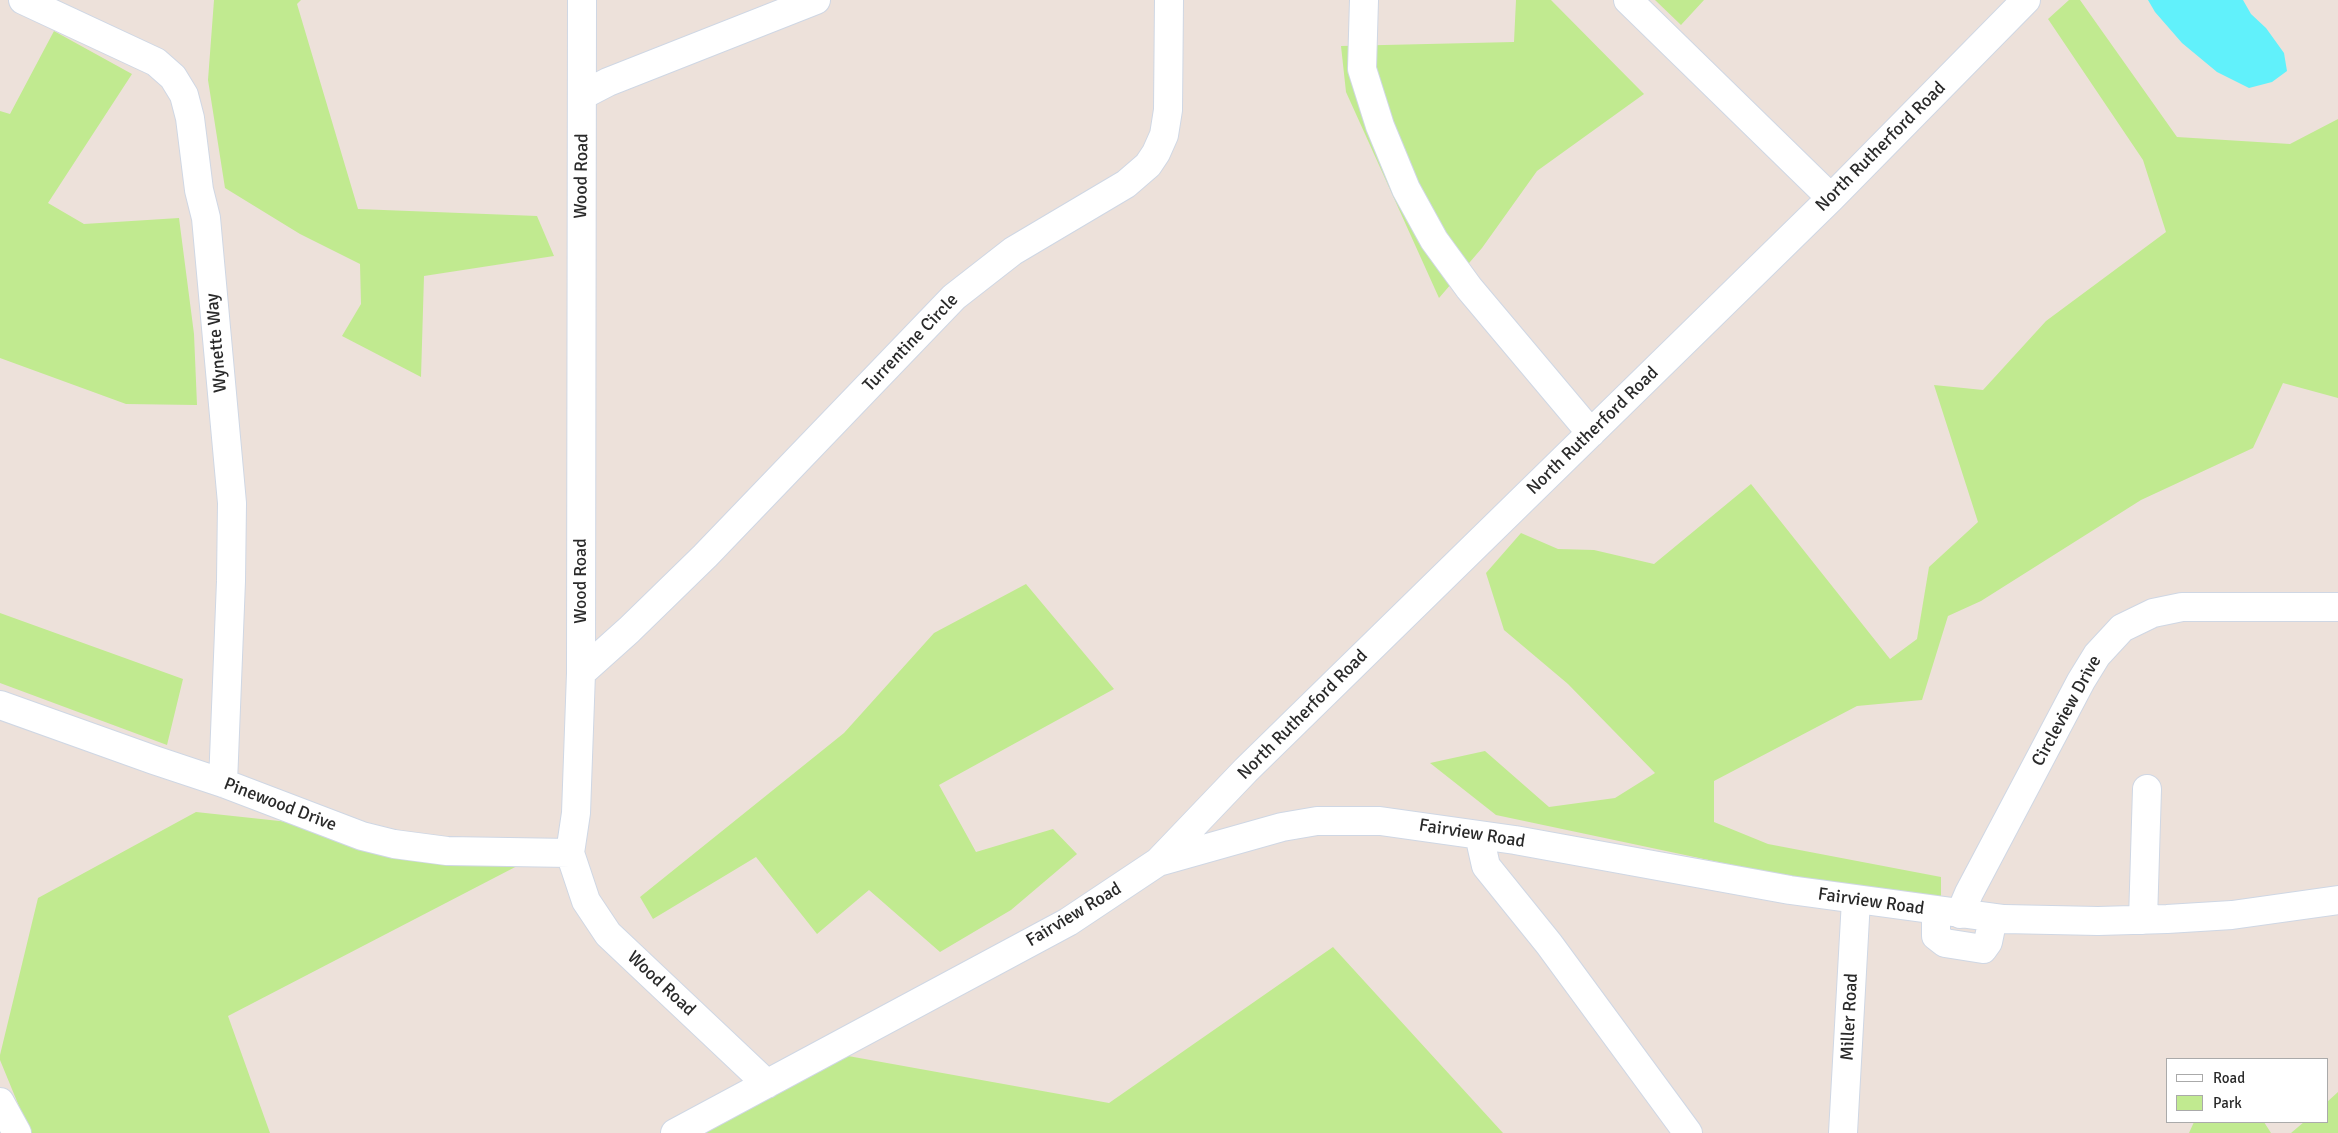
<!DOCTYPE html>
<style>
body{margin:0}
#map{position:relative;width:2338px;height:1133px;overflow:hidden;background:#ede1da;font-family:Signika,sans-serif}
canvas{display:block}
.legend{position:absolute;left:2166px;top:1058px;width:162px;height:65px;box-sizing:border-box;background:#fff;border:1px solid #aaa;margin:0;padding:6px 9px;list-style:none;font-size:15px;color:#2a2a2a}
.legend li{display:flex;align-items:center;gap:10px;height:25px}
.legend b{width:25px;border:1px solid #aaa}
</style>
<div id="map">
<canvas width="2338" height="1133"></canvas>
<ul class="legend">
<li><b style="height:6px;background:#fff"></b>Road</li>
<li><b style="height:14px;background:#c1ea90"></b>Park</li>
</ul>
</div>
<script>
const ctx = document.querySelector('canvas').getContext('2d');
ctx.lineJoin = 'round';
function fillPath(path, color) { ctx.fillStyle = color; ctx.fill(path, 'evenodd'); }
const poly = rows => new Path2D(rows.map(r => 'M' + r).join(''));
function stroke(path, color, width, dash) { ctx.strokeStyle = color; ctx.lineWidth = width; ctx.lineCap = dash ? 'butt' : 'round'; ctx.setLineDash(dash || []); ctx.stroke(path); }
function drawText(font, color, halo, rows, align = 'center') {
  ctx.font = font + ' Signika,sans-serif'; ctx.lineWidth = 4; ctx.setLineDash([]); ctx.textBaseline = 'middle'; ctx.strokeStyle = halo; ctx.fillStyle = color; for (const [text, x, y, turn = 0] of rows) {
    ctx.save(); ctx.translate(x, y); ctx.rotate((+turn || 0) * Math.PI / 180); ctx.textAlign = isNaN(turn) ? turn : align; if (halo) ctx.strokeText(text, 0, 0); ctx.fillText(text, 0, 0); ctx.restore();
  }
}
fillPath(poly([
 [214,0,301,0,297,4,358,209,537,216,554,256,424,276,421,377,342,336,361,304,360,264,300,234,225,188,208,80],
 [1516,0,1551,0,1644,94,1537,171,1482,248,1439,298,1346,92,1341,46,1514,42],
 [1655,0,1704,0,1681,25],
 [2069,0,2080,0,2177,137,2290,144,2338,119,2338,398,2283,383,2253,448,2141,500,1981,601,1948,616,1922,700,1857,706,1714,781,1714,822,1768,844,1941,877,1941,902,1756,870,1496,815,1430,763,1485,751,1549,807,1615,798,1655,773,1568,684,1504,630,1486,573,1521,533,1558,549,1594,550,1654,564,1751,484,1890,659,1917,639,1929,567,1978,522,1934,385,1983,390,2046,321,2166,232,2143,160,2048,19],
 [54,31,132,74,48,203,84,224,179,218,194,334,197,405,126,404,0,358,0,111,10,114],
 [1026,584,1114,689,939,785,976,852,1053,829,1077,854,1011,910,940,952,869,890,817,934,756,857,653,919,640,897,844,733,934,633],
 [0,613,183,679,167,745,0,683],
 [196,812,548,850,228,1016,270,1133,30,1133,0,1060,0,1055,38,898],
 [1333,947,1503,1133,688,1133,837,1054,1109,1103],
 [2338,1092,2338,1133,2291,1133,2304,1122,2327,1122,2327,1102],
 [2194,1122,2264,1122,2271,1133,2189,1133]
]), '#c1ea90');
fillPath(poly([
 [2148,0,2243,0,2251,14,2266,28,2284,53,2287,71,2272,82,2249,88,2217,72,2182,43,2155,12]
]), '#61f1fb');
const minor = poly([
 [23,0,156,62,173,77,184,95,190,118,199,190,206,218,232,503,231,581,223,783],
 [582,0,581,673,576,813,570,853,586,901,608,934,767,1084],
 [1364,0,1362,69,1380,126,1406,189,1434,240,1469,288,1591,433],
 [1628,0,1831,198],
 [583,95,608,82,816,0],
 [581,673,629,630,705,556,954,297,1013,251,1126,184,1148,165,1156,153,1164,135,1168,110,1169,0],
 [0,705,154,760,223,783,362,836,394,844,447,851,570,853],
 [1479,835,1486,866,1549,944,1688,1133],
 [1158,862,1246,770,1831,198,2026,0],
 [1936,911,1936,936,1945,943,1983,949,1988,942,1993,918],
 [1960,914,1969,893,2081,681,2097,655,2122,628,2153,613,2182,607,2338,607],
 [2143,920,2147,789],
 [0,1102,17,1133],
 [675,1133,1068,922,1158,862,1282,827,1317,821,1380,821,1515,840,1790,890,2004,919,2098,921,2167,919,2232,915,2338,900],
 [1843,1133,1856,900]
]);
stroke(minor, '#cfd7e4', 30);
stroke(minor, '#fff', 28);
drawText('18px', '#2a2a2a', '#fff', [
 ["North Rutherford Road",1881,147,-45],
 ["Wood Road",582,176,-89],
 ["Wynette Way",217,343,-95],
 ["Turrentine Circle",911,343,-46],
 ["North Rutherford Road",1593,431,-44],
 ["Wood Road",581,581,-90],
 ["Circleview Drive",2067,711,-61],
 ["North Rutherford Road",1303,715,-45],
 ["Pinewood Drive",280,805,21],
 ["Fairview Road",1472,834,9],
 ["Fairview Road",1871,902,8],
 ["Fairview Road",1074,915,-31],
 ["Wood Road",661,984,43],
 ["Miller Road",1850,1017,-87]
]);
</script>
